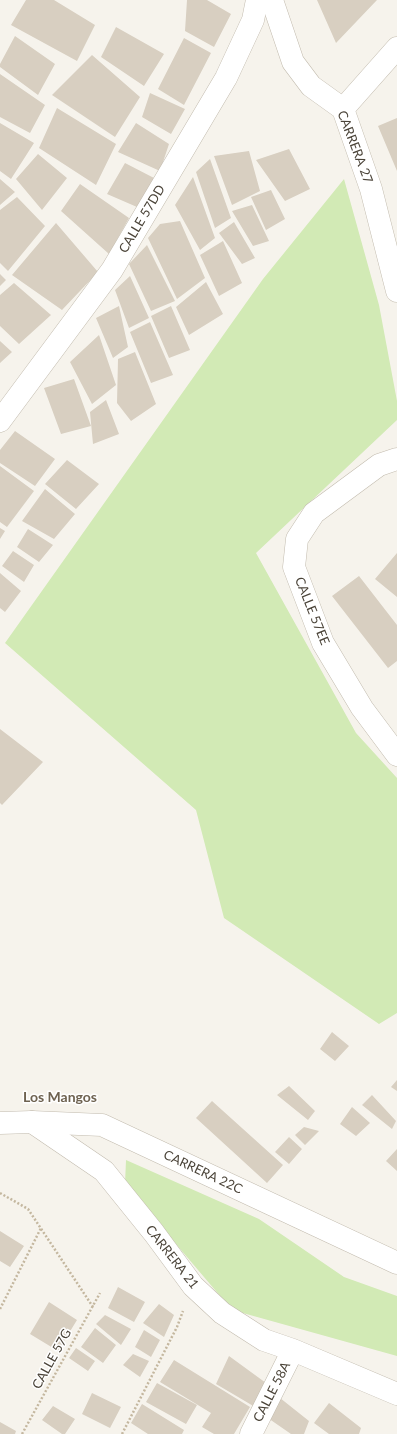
<!DOCTYPE html>
<style>
body{margin:0}
canvas{display:block;background:#f6f3ec}
</style>
<canvas width="397" height="1434"></canvas>
<script>
const ctx = document.querySelector('canvas').getContext('2d');
ctx.lineJoin = 'round';
function fillPath(path, color) { ctx.fillStyle = color; ctx.fill(path, 'evenodd'); }
const poly = rows => new Path2D(rows.map(r => 'M' + r).join(''));
function stroke(path, color, width, dash) { ctx.strokeStyle = color; ctx.lineWidth = width; ctx.lineCap = dash ? 'butt' : 'round'; ctx.setLineDash(dash || []); ctx.stroke(path); }
function drawText(font, color, halo, rows, align = 'center') {
  ctx.font = font + ' Lato,sans-serif'; ctx.lineWidth = 3; ctx.setLineDash([]); ctx.textBaseline = 'middle'; ctx.strokeStyle = halo; ctx.fillStyle = color; for (const [text, x, y, turn = 0] of rows) {
    ctx.save(); ctx.translate(x, y); ctx.rotate((+turn || 0) * Math.PI / 180); ctx.textAlign = isNaN(turn) ? turn : align; if (halo) ctx.strokeText(text, 0, 0); ctx.fillText(text, 0, 0); ctx.restore();
  }
}
fillPath(poly([
 [344,179,379,305,397,401,397,420,256,553,356,733,397,778,397,1013,379,1024,224,918,196,810,5,643,263,279],
 [126,1160,259,1219,344,1277,397,1296,397,1356,232,1310,125,1184]
]), '#d2eab5');
fillPath(poly([
 [26,0,54,0,95,25,77,61,11,25],
 [187,0,207,0,231,14,214,47,185,31],
 [317,0,377,0,336,43],
 [116,27,164,54,144,86,101,57],
 [15,36,55,64,38,95,0,67,0,64],
 [184,38,211,53,184,105,158,89],
 [92,55,140,97,115,137,52,95],
 [0,74,45,105,30,133,0,117],
 [150,93,185,109,171,134,142,117],
 [57,108,116,144,96,185,39,148],
 [397,118,397,171,378,126],
 [0,123,34,143,11,179,0,171],
 [136,123,169,144,160,171,118,152],
 [289,149,310,189,285,201,256,160],
 [249,151,260,191,232,205,214,156],
 [38,154,67,178,42,210,16,179],
 [210,159,231,218,215,228,196,172],
 [125,163,154,178,137,207,107,194],
 [193,177,215,238,200,250,175,205],
 [0,179,15,192,0,205],
 [80,184,129,218,109,254,61,211],
 [271,190,285,219,266,230,251,197],
 [17,197,45,226,8,271,0,263,0,210],
 [252,205,269,241,253,246,232,211],
 [180,221,205,278,177,299,148,238,160,224],
 [234,222,255,258,242,264,219,233],
 [56,223,98,272,62,310,12,275],
 [223,241,242,283,219,296,200,255],
 [147,245,175,301,151,311,129,264],
 [0,274,6,280,0,286],
 [130,276,149,318,129,328,115,290],
 [206,282,223,314,189,335,176,307],
 [14,283,51,315,19,344,0,326,0,295],
 [119,306,128,347,113,358,96,318],
 [171,306,190,350,169,358,151,316],
 [150,322,173,375,151,383,130,332],
 [99,335,116,385,92,404,70,362],
 [0,341,12,352,0,363],
 [135,352,156,404,131,421,117,403,118,359],
 [74,379,91,426,61,434,44,388],
 [106,400,119,434,93,444,90,412],
 [15,431,55,459,35,486,0,463,0,450],
 [67,460,99,484,76,509,45,484],
 [0,466,34,491,7,527,0,522],
 [45,489,75,514,54,539,22,521],
 [0,528,5,531,0,539],
 [28,529,53,545,39,562,17,547],
 [13,551,34,565,24,582,2,566],
 [397,553,397,597,375,579],
 [0,573,21,591,5,612,0,608],
 [359,576,397,625,397,661,388,668,332,596],
 [0,729,43,762,2,805,0,803],
 [332,1032,349,1046,335,1061,320,1049],
 [397,1080,397,1091,391,1087],
 [289,1086,315,1111,308,1120,277,1095],
 [372,1095,396,1121,392,1129,362,1105],
 [212,1101,283,1165,267,1183,196,1118],
 [352,1107,370,1123,356,1136,340,1124],
 [304,1127,319,1131,305,1145,295,1135],
 [289,1137,302,1149,289,1164,275,1152],
 [397,1149,397,1171,386,1161],
 [0,1231,24,1246,10,1267,0,1261],
 [118,1287,145,1302,134,1322,108,1308],
 [49,1302,77,1320,58,1351,30,1334],
 [159,1304,174,1315,164,1337,143,1323],
 [105,1315,131,1329,121,1345,96,1324],
 [95,1328,116,1345,103,1363,81,1347],
 [144,1330,160,1340,151,1357,135,1347],
 [76,1348,95,1361,88,1371,69,1358],
 [133,1354,149,1361,140,1377,123,1365],
 [229,1356,266,1383,255,1407,216,1384],
 [174,1360,250,1407,234,1434,214,1434,202,1427,211,1413,160,1382],
 [157,1383,197,1405,186,1424,146,1402],
 [92,1393,121,1407,110,1428,82,1414],
 [275,1394,309,1421,304,1434,291,1434,265,1416],
 [329,1403,361,1428,359,1434,329,1434,314,1423],
 [142,1404,184,1430,182,1434,148,1434,131,1423],
 [53,1406,75,1419,65,1434,62,1434,42,1420],
 [0,1422,16,1431,15,1434,0,1434]
]), '#d8cfc1');
const minor = poly([
 [0,421,112,270,226,78,253,20,257,0],
 [32,1122,104,1171,154,1233,193,1286,222,1313,264,1340,293,1350,397,1394],
 [251,1434,293,1350]
]);
const tertiary = poly([
 [272,0,293,62,311,86,343,109,371,189,397,291],
 [343,109,397,48],
 [397,459,379,465,314,513,297,539,294,567,323,643,362,708,397,755],
 [0,1123,32,1122,102,1125,397,1263]
]);
stroke(minor, '#c2bbae', 23);
stroke(tertiary, '#c2bbae', 23);
stroke(poly([
 [0,1193,28,1209,93,1307],
 [0,1309,41,1228],
 [22,1434,100,1293],
 [122,1434,177,1327,183,1311]
]), '#c4b79f', 2.5, [2, 2]);
stroke(minor, '#fff', 22);
stroke(tertiary, '#fff', 22);
drawText('13px', '#4b4439', '#fff', [
 ["CARRERA 27",355,147,69],
 ["CALLE 57DD",142,219,-59],
 ["CALLE 57EE",312,611,68],
 ["CARRERA 22C",203,1172,25],
 ["CARRERA 21",172,1257,52],
 ["CALLE 57G",52,1359,-61],
 ["CALLE 58A",272,1392,-63]
]);
drawText('bold 14px', '#6e6250', '#fff', [
 ["Los Mangos",60,1097]
]);
</script>
